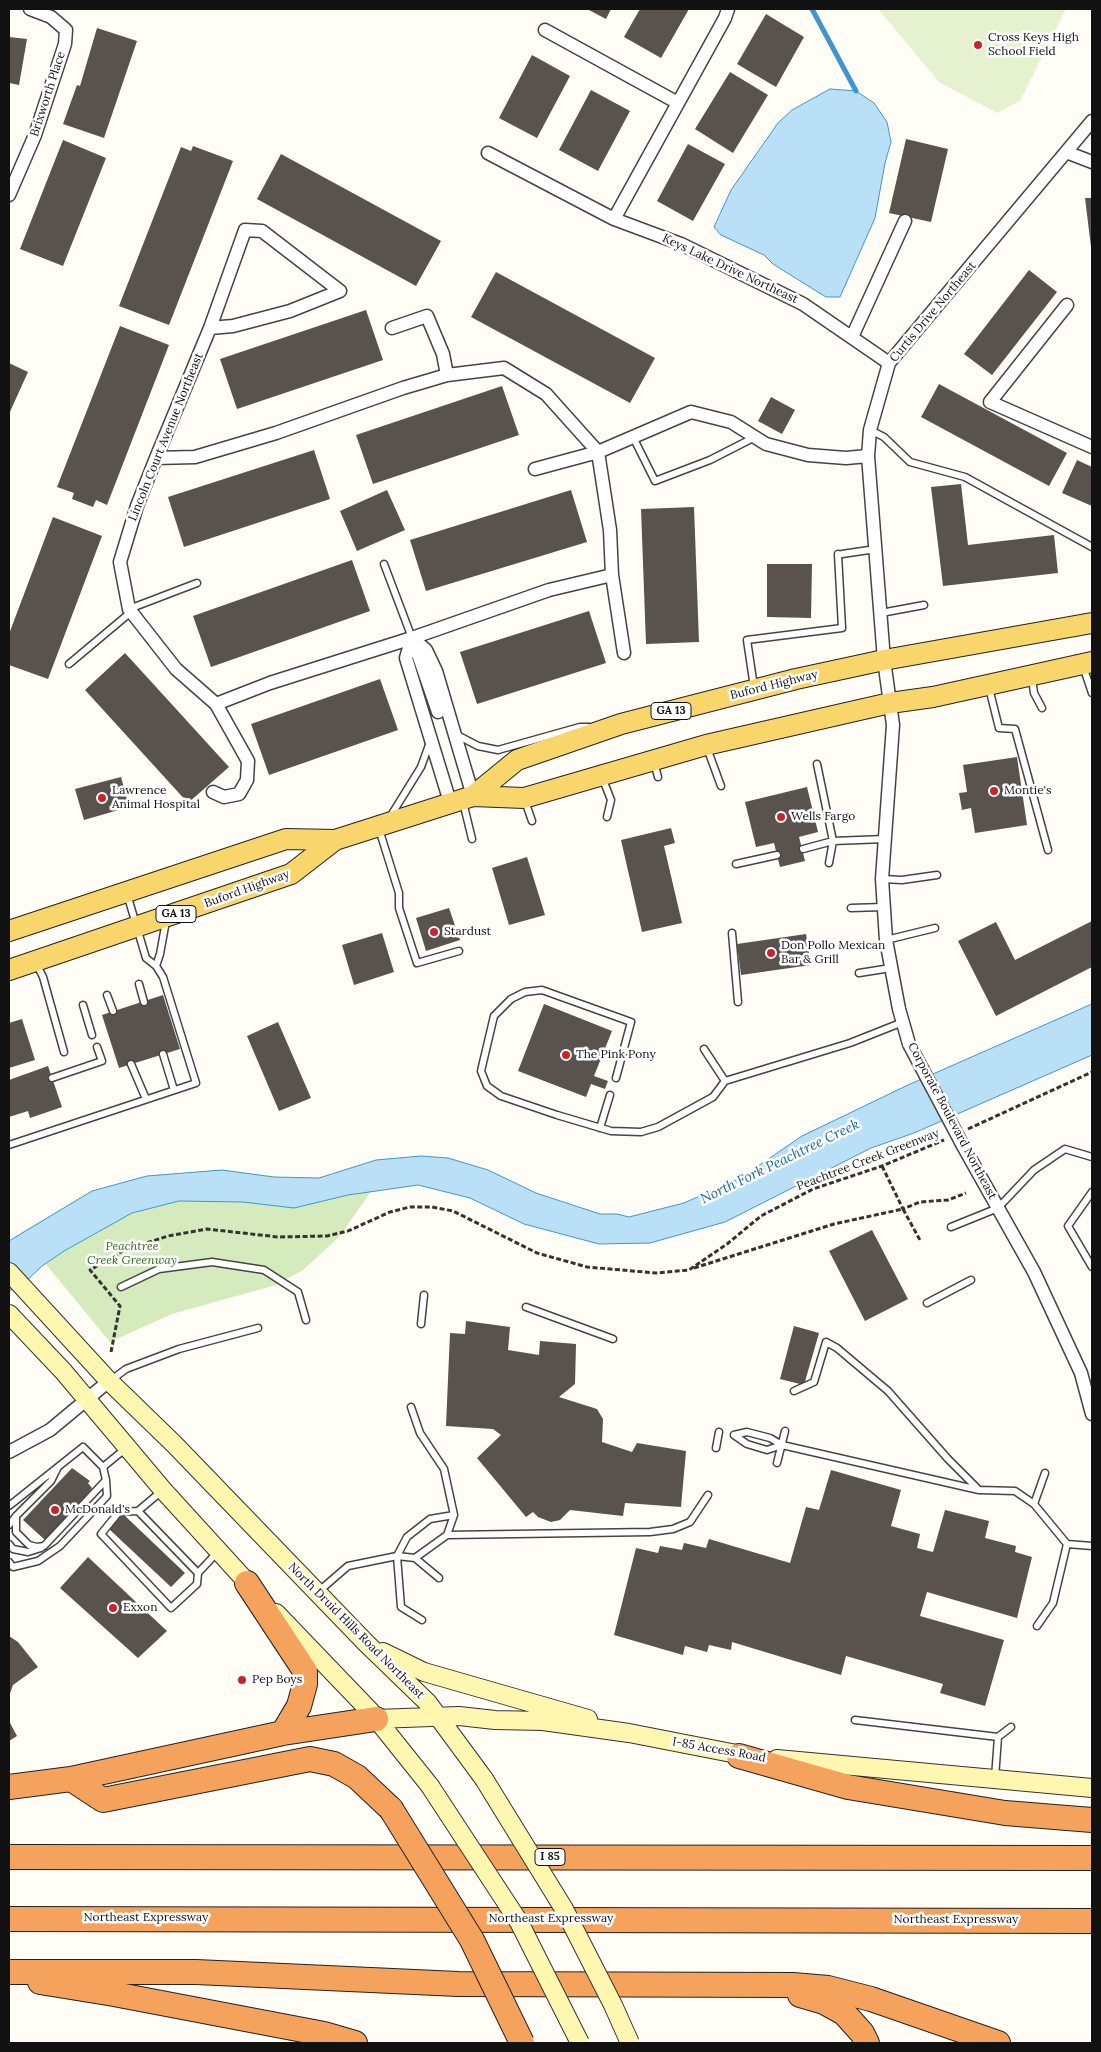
<!DOCTYPE html>
<style>
body{margin:0}
#map{position:relative;width:1101px;height:2052px;overflow:hidden;background:#fffdf5;font-family:Lora,serif}
canvas{display:block}
.frame{position:absolute;inset:0;border:10px solid #111;pointer-events:none}
</style>
<div id="map">
<canvas width="1101" height="2052"></canvas>
<div class="frame"></div>
</div>
<script>
const ctx = document.querySelector('canvas').getContext('2d');
ctx.lineJoin = 'round';
function fillPath(path, color) { ctx.fillStyle = color; ctx.fill(path, 'evenodd'); }
const poly = rows => new Path2D(rows.map(r => 'M' + r).join(''));
function stroke(path, color, width, dash) { ctx.strokeStyle = color; ctx.lineWidth = width; ctx.lineCap = dash ? 'butt' : 'round'; ctx.setLineDash(dash || []); ctx.stroke(path); }
function drawText(font, color, halo, rows, align = 'center') {
  ctx.font = font + ' Lora,serif'; ctx.lineWidth = 5; ctx.setLineDash([]); ctx.textBaseline = 'middle'; ctx.strokeStyle = halo; ctx.fillStyle = color; for (const [text, x, y, turn = 0] of rows) {
    ctx.save(); ctx.translate(x, y); ctx.rotate((+turn || 0) * Math.PI / 180); ctx.textAlign = isNaN(turn) ? turn : align; if (halo) ctx.strokeText(text, 0, 0); ctx.fillText(text, 0, 0); ctx.restore();
  }
}
fillPath(poly([
 [1092,1010,1092,1038,626,1228,382,1176,339,1237,303,1270,276,1285,172,1314,110,1342,20,1233,92,1191,147,1176,222,1170,274,1177,319,1178,376,1160,421,1156,453,1160,488,1170,536,1193,600,1214,629,1217,684,1203,742,1177,802,1136,908,1085]
]), '#d5ebbd');
fillPath(poly([
 [878,9,1066,9,1020,101,997,113,939,82]
]), '#e6f2cf');
const water = poly([
 [830,89,856,91,874,103,887,122,891,142,885,163,875,218,840,297,826,297,773,264,764,255,721,235,714,227,731,190,778,123,792,110,830,89],
 [1092,1004,1092,1055,914,1133,871,1148,725,1222,650,1243,599,1244,524,1224,470,1198,418,1185,348,1195,294,1208,243,1202,179,1201,132,1213,64,1251,42,1266,23,1284,9,1291,9,1241,92,1191,147,1176,222,1170,274,1177,319,1178,376,1160,421,1156,448,1158,488,1170,536,1193,600,1214,617,1214,629,1217,684,1203,742,1177,802,1136,908,1085,1092,1004]
]);
fillPath(water, '#b9e0f7');
stroke(water, '#3f96cf', 1);
stroke(poly([
 [812,9,856,91]
]), '#3f96cf', 5);
fillPath(poly([
 [587,9,611,9,606,19],
 [640,9,689,9,661,58,624,37],
 [766,14,804,37,776,87,737,64],
 [97,28,137,41,104,138,63,124,77,85,80,86],
 [9,37,27,39,19,85,9,83],
 [532,55,570,76,537,138,499,118],
 [730,72,768,95,733,153,695,129],
 [591,90,630,111,598,171,559,150],
 [906,139,948,149,931,222,889,213],
 [63,140,106,158,63,266,20,249],
 [688,144,725,164,693,221,657,201],
 [193,146,233,161,169,325,119,306,181,147,191,151],
 [281,154,441,241,416,286,257,199],
 [1085,198,1092,198,1092,247,1091,247],
 [1029,270,1057,292,992,375,964,354],
 [496,272,655,358,630,403,471,317],
 [366,310,383,360,237,409,220,359],
 [120,326,169,345,107,505,96,500,93,507,72,499,74,493,57,487],
 [9,363,28,372,9,414],
 [939,384,1067,453,1049,486,921,417],
 [502,386,519,435,373,484,356,435],
 [771,397,795,410,782,434,758,421],
 [314,450,330,499,184,547,168,497],
 [1077,460,1092,467,1092,506,1062,493],
 [961,484,968,545,1054,535,1058,573,943,586,931,487],
 [387,490,405,530,357,551,340,511],
 [571,490,587,542,426,591,410,540],
 [694,507,699,642,646,644,641,509],
 [53,517,102,536,48,679,9,665,9,634],
 [352,560,370,611,211,667,193,616],
 [767,564,812,564,811,618,767,617],
 [589,611,606,663,477,704,460,652],
 [125,653,229,767,188,803,85,690],
 [380,679,398,730,269,775,251,724],
 [1017,757,1027,825,975,833,971,808,962,810,959,793,967,792,963,765],
 [121,777,129,807,84,820,75,789],
 [807,787,818,832,799,837,805,861,780,867,774,843,756,847,745,802],
 [671,828,675,843,664,846,682,923,642,932,621,840],
 [527,857,545,915,509,925,492,868],
 [449,908,460,940,426,951,416,918],
 [1092,921,1092,967,996,1016,958,941,996,922,1015,960],
 [382,933,394,972,354,985,342,945],
 [806,934,811,965,741,975,737,944],
 [163,995,180,1049,119,1068,102,1015],
 [544,1004,612,1031,594,1076,608,1081,605,1089,591,1084,586,1097,518,1071],
 [22,1019,35,1060,9,1068,9,1023],
 [278,1022,311,1098,279,1111,247,1036],
 [48,1066,62,1107,30,1118,28,1111,9,1117,9,1080],
 [872,1230,908,1299,865,1321,829,1251],
 [466,1321,510,1327,508,1350,539,1355,540,1341,576,1344,575,1384,559,1397,597,1409,603,1419,602,1442,632,1452,637,1443,686,1451,681,1507,625,1503,623,1516,570,1510,560,1520,551,1522,538,1517,533,1512,526,1517,477,1458,501,1435,493,1429,446,1426,450,1333,465,1334],
 [794,1326,819,1333,804,1385,780,1379],
 [72,1468,90,1481,88,1483,92,1488,58,1531,55,1529,45,1540,23,1520],
 [831,1470,901,1490,891,1526,920,1534,917,1548,933,1552,945,1510,989,1521,985,1538,1016,1546,1015,1552,1032,1557,1017,1618,927,1592,920,1616,1004,1640,985,1706,940,1693,943,1684,846,1656,841,1675,732,1642,731,1650,709,1645,707,1652,685,1646,683,1655,614,1635,636,1548,658,1553,660,1546,682,1550,684,1543,706,1548,709,1539,790,1563,806,1507,819,1510],
 [123,1514,185,1573,171,1587,109,1529],
 [88,1557,167,1631,138,1658,60,1588],
 [9,1636,18,1642,38,1667,13,1685,9,1696],
 [9,1721,17,1736,9,1741]
]), '#5a524d');
const lane = poly([
 [870,430,884,437,910,462,965,477,1092,547],
 [633,437,655,481,710,460,755,437],
 [842,554,876,549],
 [384,564,412,638],
 [129,609,197,583],
 [881,613,924,605],
 [69,664,131,612],
 [1083,666,1092,693],
 [1032,678,1034,693,1042,708],
 [754,687,747,640,842,628,838,554],
 [989,688,999,728,1015,729,1048,850],
 [457,735,478,746,498,750,580,727,589,727],
 [707,748,721,786],
 [654,762,658,777],
 [817,764,833,841,829,863],
 [602,777,611,800,607,817],
 [525,801,532,821],
 [463,802,472,839],
 [390,817,421,767,430,742],
 [379,829,399,893,399,908,417,963,459,951],
 [803,849,833,841,885,839],
 [736,864,777,855],
 [882,879,902,880,937,875],
 [851,908,884,907],
 [732,933,738,1002],
 [886,940,935,928],
 [36,963,43,977,64,1052],
 [156,966,160,954,166,921],
 [859,973,891,968],
 [139,984,144,1002],
 [107,995,113,1011],
 [83,1005,92,1035],
 [704,1049,725,1081],
 [163,1054,174,1090],
 [131,1064,146,1099],
 [52,1078,102,1061,97,1047],
 [616,1078,631,1022,542,990,525,992,511,999,494,1016,481,1071,487,1086,501,1096,557,1115,611,1131,641,1132,658,1127,713,1097,725,1081,850,1043,903,1022],
 [600,1128,610,1095],
 [9,1145,196,1083,163,977,156,966,146,958,127,894],
 [1092,1192,1068,1226,1092,1267],
 [951,1227,998,1208,1034,1170,1065,1149,1092,1157],
 [121,1287,159,1269,212,1262,264,1270,298,1292,306,1320],
 [927,1303,971,1280],
 [526,1307,613,1339],
 [421,1324,424,1295],
 [110,1381,126,1369,179,1349,258,1328],
 [794,1391,814,1382,826,1342,837,1348,888,1391,948,1459,979,1490,1015,1491,1034,1504],
 [734,1435,747,1432,770,1438,782,1445,979,1490],
 [734,1435,747,1444,767,1450,782,1445],
 [716,1448,719,1432],
 [777,1463,785,1431],
 [103,1467,125,1449],
 [57,1469,51,1481,16,1516,16,1532,29,1545,37,1547,44,1546,106,1480],
 [1045,1473,1034,1504,1067,1544],
 [163,1490,138,1511,119,1512,101,1534,171,1608,197,1584,198,1573,213,1557,219,1554],
 [9,1506,83,1447,103,1467,106,1480,107,1496,60,1546,38,1561,13,1567,9,1562],
 [138,1511,198,1573],
 [9,1525,16,1516],
 [447,1535,650,1532,673,1529,690,1522,708,1495],
 [9,1544,13,1549,28,1552,41,1548],
 [415,1558,439,1578],
 [318,1592,348,1566,397,1556,415,1558,447,1535,454,1515,444,1469,420,1433,411,1407],
 [422,1620,401,1607,397,1556,407,1537,430,1519,454,1515],
 [1037,1626,1053,1603,1067,1544,1092,1546],
 [855,1720,998,1737],
 [995,1778,998,1737,1011,1727]
]);
const street = poly([
 [728,9,725,18,614,219,681,244,803,304,889,363],
 [545,30,678,103],
 [1066,152,1092,162],
 [488,153,614,219],
 [9,195,35,135,65,44,66,30,51,17,30,9],
 [1067,305,990,402,1092,447],
 [210,328,233,326,290,311,340,291],
 [392,328,427,316,443,354,447,375],
 [852,337,905,221],
 [156,458,195,457,276,433,403,388,447,375,504,368,546,394,598,452,610,530,612,575,549,590,412,638,270,683,216,704,176,669,129,609,120,562,137,506,156,458,210,328,245,230,262,231,340,291],
 [535,469,598,452,691,412,731,422,766,444,808,455,846,458,868,456],
 [612,575,624,653],
 [412,638,426,650,436,671,473,796],
 [412,638,406,658,450,802],
 [415,645,438,712],
 [213,792,224,797,239,794,247,780,248,761,216,704],
 [909,1044,899,1009,886,940,882,879,893,725,884,660,868,456,870,430,889,363,1092,121],
 [962,1144,1034,1272,1081,1373,1092,1414],
 [9,1452,50,1430,109,1381]
]);
const secondary = poly([
 [9,1272,109,1381,174,1444,366,1643,428,1703,484,1779],
 [9,1314,63,1371,163,1490,256,1592],
 [276,1613,370,1711,430,1786],
 [383,1652,424,1672,588,1719],
 [376,1719,459,1716,495,1720,543,1721,629,1733,752,1757],
 [777,1759,1092,1788]
]);
const primary = poly([
 [473,796,517,760,621,724,796,679,884,660,1092,623],
 [9,931,286,839,335,840,473,796,524,798,706,745,890,703,933,697,1092,662],
 [9,970,291,874,335,840]
]);
const highway = poly([
 [247,1583,305,1671,305,1684,299,1706,283,1733],
 [739,1756,848,1787,1005,1813,1092,1820],
 [71,1779,103,1800,310,1759,334,1764,357,1777,391,1809],
 [9,1787,71,1779,283,1733,376,1719],
 [9,1857,1092,1858],
 [9,1919,1092,1921],
 [9,1972,196,1972,458,1984,793,1985,828,1988,871,1999,998,2043],
 [40,1982,114,1994,324,2034,355,2043],
 [800,1995,824,2002,844,2013,862,2033,867,2043]
]);
stroke(lane, '#444', 9);
stroke(street, '#444', 15);
stroke(secondary, '#333', 20);
stroke(primary, '#222', 22);
stroke(highway, '#222', 26);
stroke(poly([
 [968,1129,1092,1072],
 [882,1166,903,1209,920,1202,948,1200,966,1193],
 [694,1268,834,1224,903,1209,921,1242],
 [111,1352,120,1306,90,1270,124,1250,168,1236,207,1229,278,1237,327,1236,348,1231,390,1212,410,1207,432,1207,453,1211,537,1253,587,1267,656,1273,689,1270,727,1244,761,1216,813,1189,882,1166,944,1140]
]), '#333', 3, [5, 2.5]);
stroke(lane, '#fff', 6);
stroke(street, '#fff', 12);
stroke(secondary, '#fff6b0', 18);
stroke(primary, '#f9d66b', 20);
stroke(highway, '#f5a25d', 24);
const streetBridge = poly([
 [909,1044,962,1144]
]);
const secondaryBridge = poly([
 [484,1779,564,1909,613,2005,630,2043],
 [430,1786,519,1922,580,2043]
]);
const highwayBridge = poly([
 [391,1809,472,1940,522,2043]
]);
stroke(streetBridge, '#444', 15, []);
stroke(secondaryBridge, '#333', 20, []);
stroke(highwayBridge, '#222', 26, []);
stroke(streetBridge, '#fff', 12);
stroke(secondaryBridge, '#fff6b0', 18);
stroke(highwayBridge, '#f5a25d', 24);
for (const [x, y, r, color] of [
 [978,45,5,"#c4262e"],
 [994,791,5,"#c4262e"],
 [102,798,5,"#c4262e"],
 [781,817,5,"#c4262e"],
 [434,932,5,"#c4262e"],
 [771,953,5,"#c4262e"],
 [566,1055,5,"#c4262e"],
 [55,1510,5,"#c4262e"],
 [113,1608,5,"#c4262e"],
 [242,1680,5,"#c4262e"]
]) { const dot = new Path2D(); dot.arc(x, y, r, 0, 2 * Math.PI); ctx.fillStyle = color; ctx.fill(dot); stroke(dot, '#fff', 2); }
for (const [x, y, w] of [
 [671,711,40],
 [176,914,40],
 [550,1857,30]
]) { const box = new Path2D(); box.roundRect(x - w / 2, y - 8.5, w, 17, 4); ctx.fillStyle = '#fff'; ctx.fill(box); stroke(box, '#111', 1); }
drawText('bold 11px', '#111', null, [
 ["GA 13",671,711],
 ["GA 13",176,914],
 ["I 85",550,1857]
]);
drawText('12px', '#111', '#fff', [
 ["Cross Keys High",988,38],
 ["School Field",988,52],
 ["Lawrence",112,791],
 ["Animal Hospital",112,805],
 ["Montie's",1004,791],
 ["Wells Fargo",791,817],
 ["Stardust",444,932],
 ["Don Pollo Mexican",781,946],
 ["Bar & Grill",781,960],
 ["The Pink Pony",576,1055],
 ["McDonald's",65,1510],
 ["Exxon",123,1608],
 ["Pep Boys",252,1680]
], 'left');
drawText('12px', '#111', '#fff', [
 ["Brixworth Place",48,94,-72],
 ["Keys Lake Drive Northeast",730,269,25],
 ["Curtis Drive Northeast",933,312,-50],
 ["Lincoln Court Avenue Northeast",166,437,-68],
 ["Buford Highway",774,685,-14],
 ["Buford Highway",247,889,-20],
 ["Corporate Boulevard Northeast",952,1121,62],
 ["Peachtree Creek Greenway",868,1160,-21],
 ["North Druid Hills Road Northeast",356,1631,45],
 ["I-85 Access Road",719,1750,10],
 ["Northeast Expressway",146,1918],
 ["Northeast Expressway",551,1919],
 ["Northeast Expressway",956,1920]
]);
drawText('italic 12px', '#2f6b1f', '#fff', [
 ["Peachtree",132,1247],
 ["Creek Greenway",132,1261]
]);
drawText('italic 14px', '#1768a6', '#fff', [
 ["North Fork Peachtree Creek",780,1162,-26]
]);
</script>
